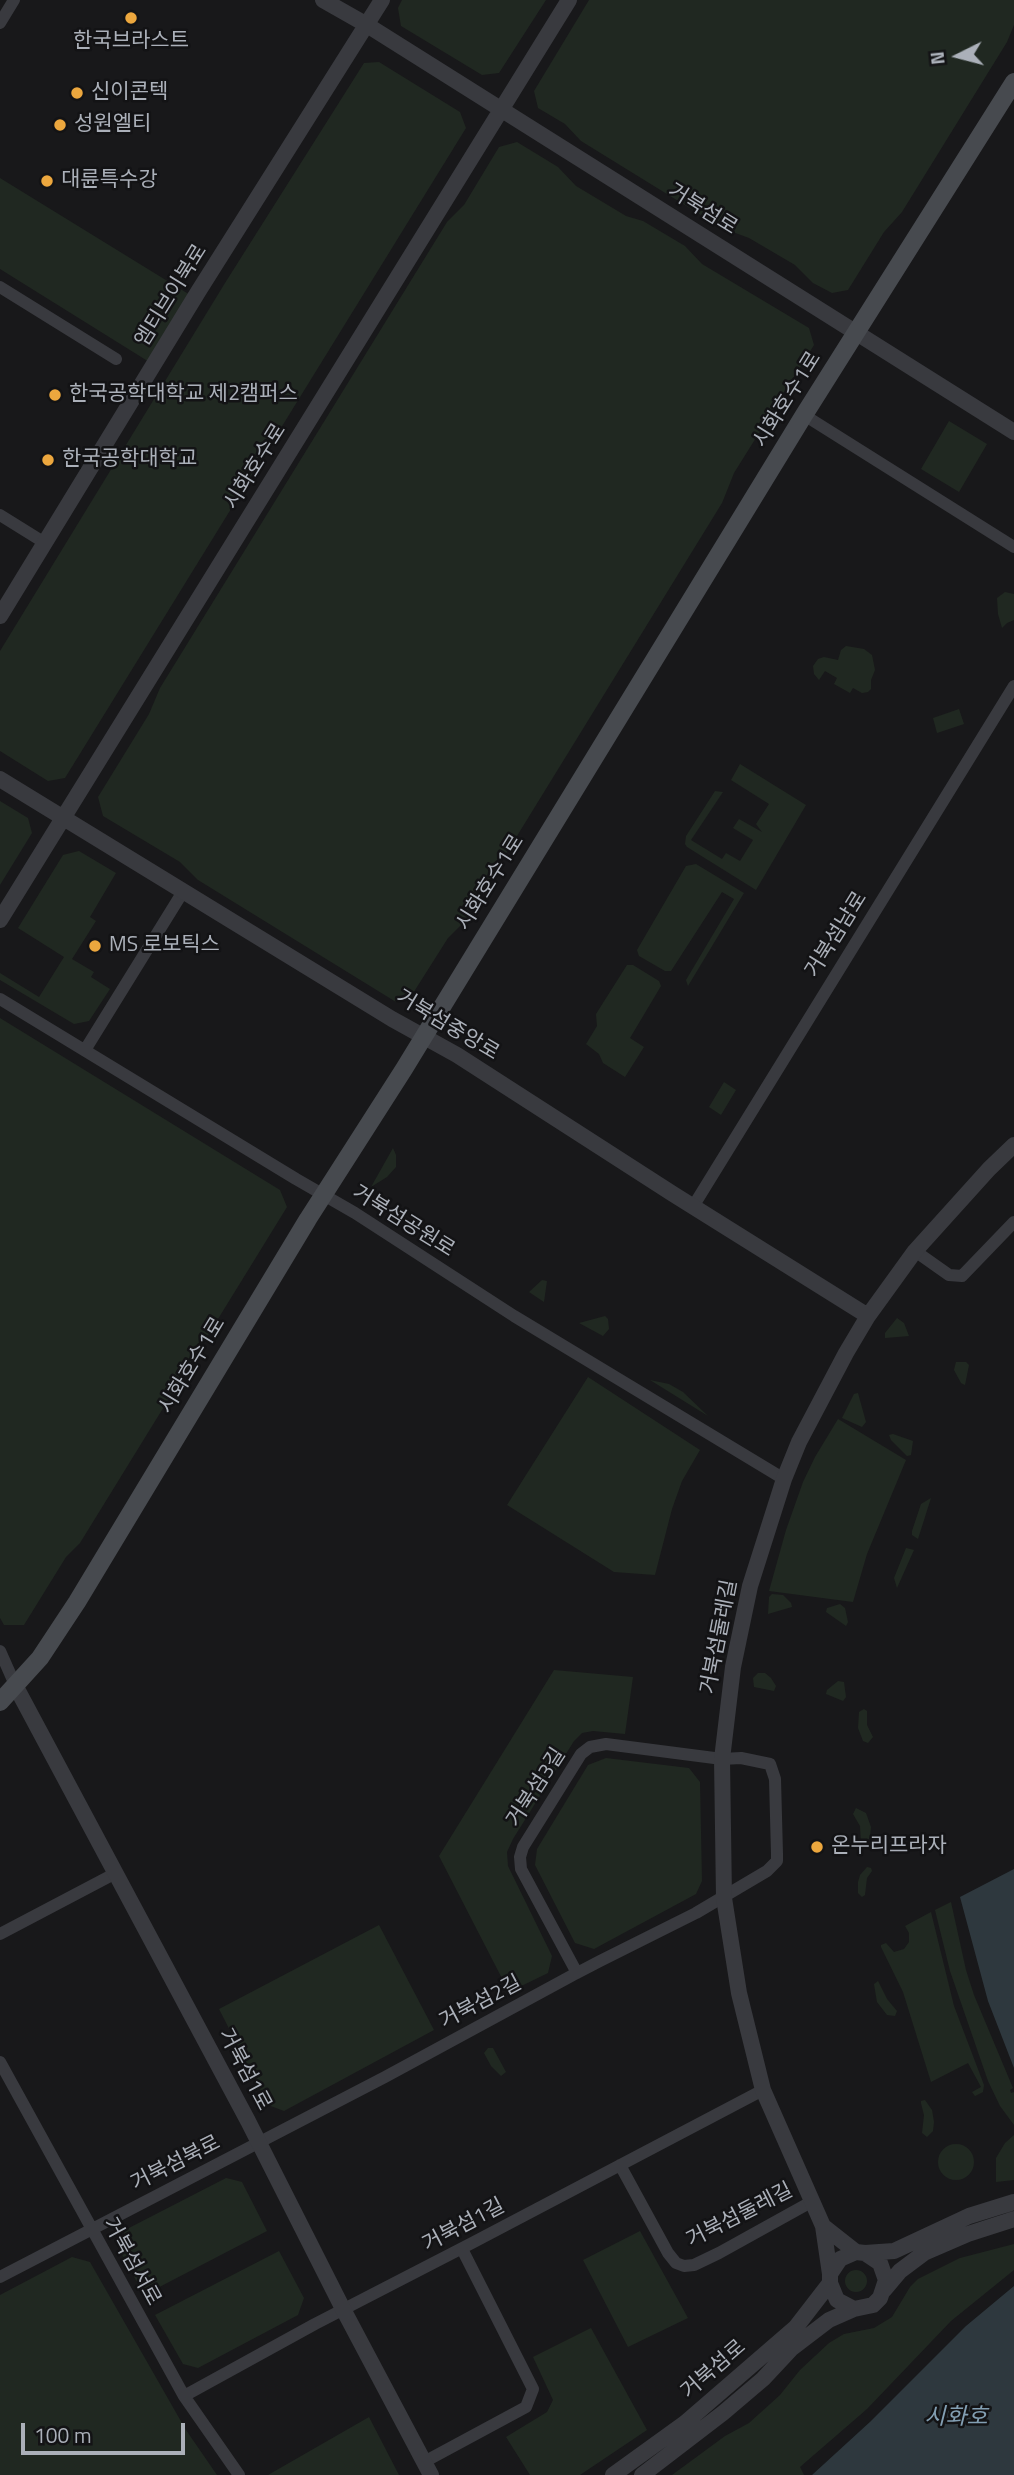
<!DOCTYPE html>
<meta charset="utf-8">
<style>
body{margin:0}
#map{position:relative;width:1014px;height:2475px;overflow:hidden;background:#18181a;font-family:"Titillium Web",sans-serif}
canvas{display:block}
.north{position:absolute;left:923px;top:21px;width:70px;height:70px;-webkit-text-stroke:5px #131315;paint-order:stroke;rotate:264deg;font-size:19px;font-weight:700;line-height:28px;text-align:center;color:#abb0b9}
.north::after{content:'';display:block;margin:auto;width:24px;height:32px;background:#abb0b9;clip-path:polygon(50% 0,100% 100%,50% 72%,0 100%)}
.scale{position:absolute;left:21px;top:2423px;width:164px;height:32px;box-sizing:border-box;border:4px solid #abb0b9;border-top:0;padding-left:9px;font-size:21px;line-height:24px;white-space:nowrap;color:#abb0b9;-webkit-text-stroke:5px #131315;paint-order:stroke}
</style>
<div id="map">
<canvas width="1014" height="2475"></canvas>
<div class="north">N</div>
<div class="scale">100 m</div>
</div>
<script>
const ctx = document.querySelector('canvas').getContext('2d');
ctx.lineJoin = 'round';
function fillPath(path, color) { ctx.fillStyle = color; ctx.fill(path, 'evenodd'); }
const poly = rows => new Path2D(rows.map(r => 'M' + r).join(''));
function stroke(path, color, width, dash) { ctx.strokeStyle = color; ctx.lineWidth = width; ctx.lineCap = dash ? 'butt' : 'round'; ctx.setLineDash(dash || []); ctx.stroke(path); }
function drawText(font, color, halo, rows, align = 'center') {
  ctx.font = font + ' "Titillium Web","Noto Sans KR",sans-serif'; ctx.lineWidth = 5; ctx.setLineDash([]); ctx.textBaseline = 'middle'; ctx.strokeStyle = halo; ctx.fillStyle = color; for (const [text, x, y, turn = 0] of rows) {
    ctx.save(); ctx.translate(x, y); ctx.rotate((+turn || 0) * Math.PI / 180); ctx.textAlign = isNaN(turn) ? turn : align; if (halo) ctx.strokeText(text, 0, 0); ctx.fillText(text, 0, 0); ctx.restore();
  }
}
fillPath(poly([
 [402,0,546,0,499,73,482,75,401,26,398,8],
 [589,0,1014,0,1014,25,1007,42,902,212,884,232,848,290,832,293,813,283,795,265,749,238,722,228,581,141,565,124,538,108,534,91],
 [379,62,460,112,466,128,65,778,48,781,0,751,0,651,225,283,364,63],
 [517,142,558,167,576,186,626,216,643,221,685,246,702,264,809,328,814,345,734,473,722,503,464,922,448,938,410,998,396,1002,198,880,180,862,103,816,98,797,149,714,160,688,447,222,464,205,499,147],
 [0,178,195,298,154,365,0,269],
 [949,421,987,444,959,492,921,469],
 [1005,592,1014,594,1014,620,1007,623,1002,628,998,614,997,598],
 [846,646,864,649,872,655,875,670,871,680,871,689,868,692,862,693,853,688,850,693,834,684,837,678,825,671,819,680,814,674,813,666,818,659,824,657,838,660,841,650],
 [959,709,964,724,937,733,933,718],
 [740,764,806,805,756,890,687,847,685,844,686,836,715,791,723,792,691,840,722,859,726,853,740,861,753,840,733,828,739,819,762,832,756,824,769,804,731,780],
 [0,801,28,818,32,833,0,885],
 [79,851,116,873,90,917,96,921,72,959,94,972,91,977,110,989,89,1021,74,1024,0,980,0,973,39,997,64,957,18,928,63,855],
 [696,864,744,893,688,986,686,980,734,899,722,892,671,971,665,971,639,956,637,950,686,866],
 [627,965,633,965,659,981,661,986,630,1038,644,1047,625,1077,603,1063,599,1054,586,1044,597,1026,596,1014],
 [0,1018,280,1190,287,1207,80,1543,66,1557,24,1625,4,1625,0,1618],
 [724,1082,736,1090,721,1115,709,1107],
 [393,1148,396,1155,396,1167,387,1177,371,1187],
 [542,1280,547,1281,544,1302,529,1292],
 [605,1316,608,1319,609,1329,603,1336,579,1323],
 [897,1318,904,1323,909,1336,885,1338,885,1333],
 [956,1362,966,1362,969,1365,965,1385,961,1383,954,1370],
 [588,1377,700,1450,682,1481,672,1509,655,1575,614,1572,507,1505],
 [650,1380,669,1384,683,1392,708,1416],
 [858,1393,866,1422,862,1427,842,1418,854,1394],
 [838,1419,906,1460,867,1554,853,1602,769,1591,786,1530,803,1482,815,1457],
 [893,1434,913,1441,911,1455,907,1456,891,1440,889,1435],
 [931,1498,918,1539,912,1535,912,1531,921,1504],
 [906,1548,914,1550,897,1588,894,1578],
 [772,1594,783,1595,791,1603,792,1607,768,1614,769,1597],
 [840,1604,845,1608,848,1622,846,1626,826,1612,827,1608],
 [554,1670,633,1677,625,1734,593,1731,582,1733,574,1741,513,1839,507,1852,508,1866,552,1956,548,1973,509,1992,439,1856],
 [758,1673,765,1673,771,1678,776,1686,774,1691,754,1687,753,1678],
 [838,1681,844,1682,846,1697,843,1701,826,1694,827,1690],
 [864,1709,867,1711,867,1725,873,1737,868,1743,863,1741,858,1728,859,1712],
 [606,1758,689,1768,700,1782,702,1881,696,1894,594,1949,575,1943,535,1865,537,1849,588,1765],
 [856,1808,866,1813,871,1827,870,1837,865,1845,861,1844,860,1826,853,1814],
 [867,1867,871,1868,872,1871,867,1878,865,1895,862,1897,858,1893,858,1882,860,1875],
 [951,1902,966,1970,974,1995,1013,2088,1010,2090,1011,2093,1014,2092,1014,2125,1000,2106,988,2081,950,1971,935,1910],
 [931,1912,954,2006,984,2085,983,2092,975,2096,972,2092,981,2087,968,2063,931,2082,903,1992,881,1947,881,1945,886,1943,894,1952,904,1949,909,1942,909,1933,905,1926],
 [379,1925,434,2030,284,2111,268,2105,219,2009],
 [878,1981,887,1999,897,2011,895,2016,887,2015,877,2002,874,1984],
 [488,2048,493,2048,506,2072,501,2076,491,2066,484,2053],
 [925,2100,932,2110,934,2122,933,2131,927,2137,922,2133,924,2115,921,2103,921,2101],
 [1014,2135,1014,2180,996,2182,996,2158,1005,2143],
 '938 2162a18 18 0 1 1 36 0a18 18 0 1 1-36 0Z',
 [226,2178,242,2182,267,2231,144,2295,119,2249,125,2230],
 [640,2231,688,2318,628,2347,583,2260],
 [1014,2244,1014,2270,951,2321,867,2409,800,2467,804,2475,672,2475,725,2436,749,2423,780,2395,800,2370,829,2343,844,2334,874,2328,892,2317,910,2287,918,2279,960,2258],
 [279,2251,304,2298,298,2315,198,2368,183,2364,155,2315],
 [72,2257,90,2262,186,2430,217,2475,0,2475,0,2295],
 '845 2281a11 11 0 1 1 22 0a11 11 0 1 1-22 0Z',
 [591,2328,647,2430,580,2475,530,2475,506,2437,547,2412,553,2400,533,2357],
 [369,2417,399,2475,268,2475]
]), '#202821');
fillPath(poly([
 [1014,1869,1014,2068,988,2001,960,1897],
 [1014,2286,1014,2475,812,2475,871,2421,966,2326]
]), '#2e383e');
stroke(poly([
 [0,23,14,0],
 [0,287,116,359],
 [804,415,1014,547],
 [0,515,45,543],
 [0,999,296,1179,355,1213,514,1316,784,1479],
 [85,1050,184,890],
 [694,1205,1014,686],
 [915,1251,949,1275,962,1276,1014,1222],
 [0,1651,16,1687],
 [0,1934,114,1874],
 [0,2062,184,2396,239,2475],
 [620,2165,668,2253,676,2263,684,2266,694,2265,719,2253,811,2202],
 [0,2277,385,2077,573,1975,577,1973,600,1961,696,1913,767,1871,777,1861,777,1854,775,1779,770,1764,741,1758,722,1759,606,1744,590,1747,581,1754,523,1847,520,1857,521,1869,577,1973],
 [184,2396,315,2324,472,2243,763,2090],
 [424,2462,526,2407,533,2389,462,2249]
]), '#393a3f', 12);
stroke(poly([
 [323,0,367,25,1014,432],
 [0,616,198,292,382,0],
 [0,779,392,1019,457,1055,673,1194,868,1316],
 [0,920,569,0],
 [16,1687,248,2121,343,2309,431,2475],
 [823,2226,856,2252],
 [865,2253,894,2251,969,2216,1014,2202],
 [830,2274,823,2226,763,2090,739,1993,724,1898,722,1759,733,1667,750,1586,784,1479,799,1442,846,1353,868,1316,915,1251,989,1169,1014,1145],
 [884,2290,900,2271,924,2253,968,2234,1014,2219],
 [613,2475,685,2423,796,2327,830,2283,830,2274,840,2259,856,2252,865,2253,880,2263,886,2280,880,2298,873,2305,854,2309,837,2300,830,2283],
 [642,2475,723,2413,763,2379,791,2349,829,2320,854,2309]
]), '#393a3f', 16);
stroke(poly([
 [0,1702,40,1658,77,1602,308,1219,404,1069,804,415,1014,82]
]), '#474a4f', 18);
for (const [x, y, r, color] of [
 [131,18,7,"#eca73e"],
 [77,93,7,"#eca73e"],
 [60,125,7,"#eca73e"],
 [47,181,7,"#eca73e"],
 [55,395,7,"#eca73e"],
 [48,460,7,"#eca73e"],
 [95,946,7,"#eca73e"],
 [817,1847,7,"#eca73e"]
]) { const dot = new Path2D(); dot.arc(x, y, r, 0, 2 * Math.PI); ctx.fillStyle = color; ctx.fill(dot); stroke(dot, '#131315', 2.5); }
drawText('21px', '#abb0b9', '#131315', [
 ["한국브라스트",131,42,"center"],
 ["신이콘텍",91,93],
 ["성원엘티",74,125],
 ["대륜특수강",61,181],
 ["한국공학대학교 제2캠퍼스",69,395],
 ["한국공학대학교",62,460],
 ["MS 로보틱스",109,946],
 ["온누리프라자",831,1847]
], 'left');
drawText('21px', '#abb0b9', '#131315', [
 ["거북섬로",702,210,32],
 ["엠티브이북로",172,296,-58],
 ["시화호수1로",788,400,-58],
 ["시화호수로",256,467,-58],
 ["시화호수1로",491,883,-58],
 ["거북섬남로",837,935,-58],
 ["거북섬중앙로",447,1026,31],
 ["거북섬공원로",403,1222,32],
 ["시화호수1로",193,1366,-59],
 ["거북섬둘레길",720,1637,-79],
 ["거북섬3길",537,1788,-57],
 ["거북섬2길",481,2003,-28],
 ["거북섬1로",244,2070,62],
 ["거북섬북로",176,2164,-27],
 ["거북섬둘레길",740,2216,-27],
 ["거북섬1길",464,2226,-28],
 ["거북섬서로",131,2262,61],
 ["거북섬로",714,2370,-41]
]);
drawText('italic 23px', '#839fb3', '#131315', [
 ["시화호",956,2418]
]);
</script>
